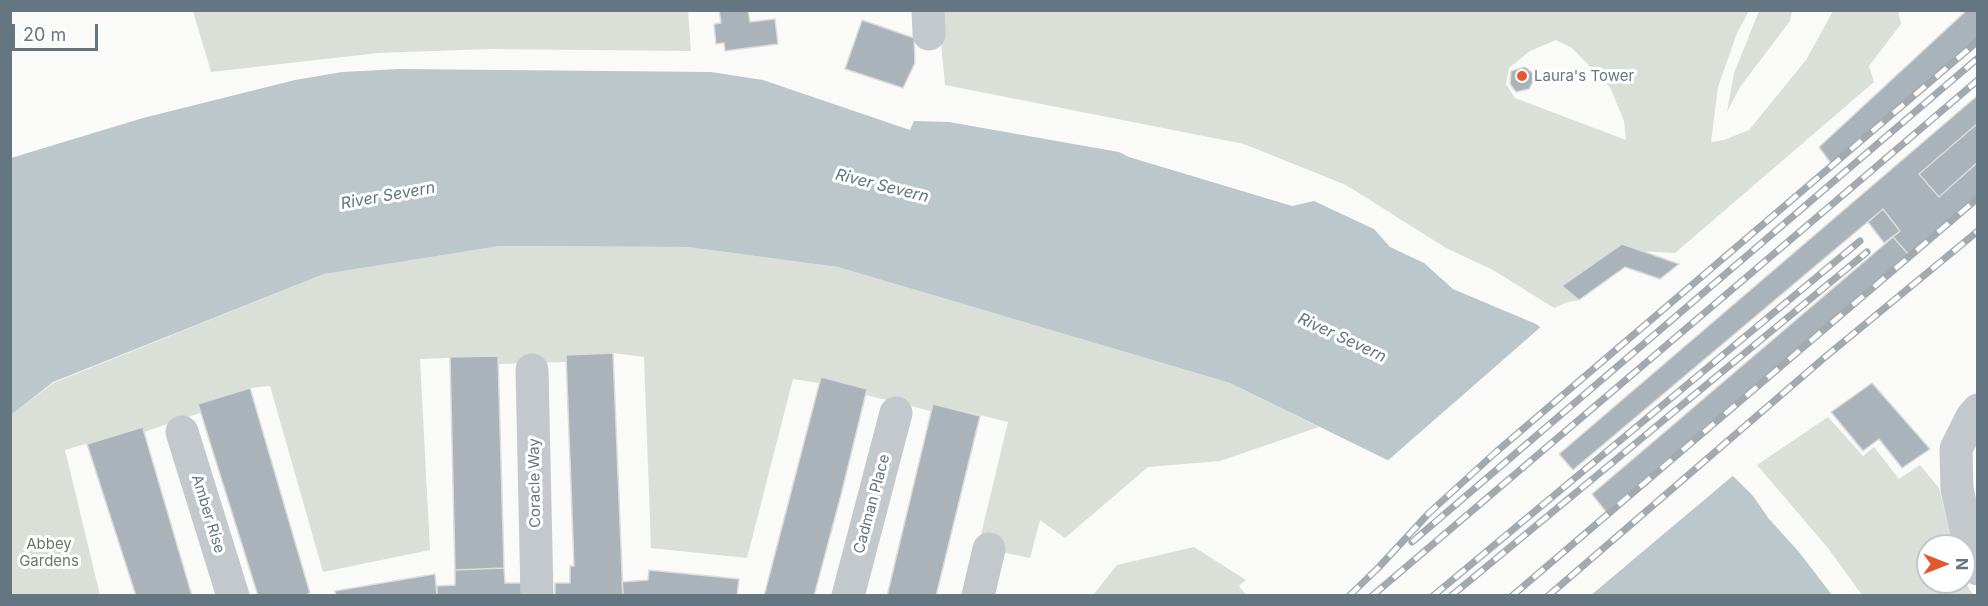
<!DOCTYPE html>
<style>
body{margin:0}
#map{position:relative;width:1988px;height:606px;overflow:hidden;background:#fafaf8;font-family:Inter,sans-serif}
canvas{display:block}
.frame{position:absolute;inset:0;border:12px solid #657683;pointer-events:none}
.north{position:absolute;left:1916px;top:534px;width:60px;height:60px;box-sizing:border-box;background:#fff;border:2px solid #c1c8cd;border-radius:50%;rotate:90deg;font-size:16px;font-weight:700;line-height:24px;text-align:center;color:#657683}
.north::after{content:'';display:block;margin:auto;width:21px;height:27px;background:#e4572e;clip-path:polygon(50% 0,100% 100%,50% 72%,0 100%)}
.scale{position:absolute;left:12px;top:24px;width:86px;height:27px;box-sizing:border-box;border:3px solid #657683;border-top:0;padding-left:8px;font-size:18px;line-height:21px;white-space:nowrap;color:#657683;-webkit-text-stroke:4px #fff;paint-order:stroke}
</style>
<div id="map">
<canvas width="1988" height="606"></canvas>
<div class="frame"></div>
<div class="north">N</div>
<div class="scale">20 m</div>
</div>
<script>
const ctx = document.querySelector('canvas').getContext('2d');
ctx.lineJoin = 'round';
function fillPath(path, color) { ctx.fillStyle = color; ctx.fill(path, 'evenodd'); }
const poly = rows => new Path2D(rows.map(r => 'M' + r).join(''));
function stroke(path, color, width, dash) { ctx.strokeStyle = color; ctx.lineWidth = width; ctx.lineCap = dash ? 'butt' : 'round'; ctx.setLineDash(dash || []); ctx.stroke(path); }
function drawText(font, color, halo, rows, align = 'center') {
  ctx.font = font + ' Inter,sans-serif'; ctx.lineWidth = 6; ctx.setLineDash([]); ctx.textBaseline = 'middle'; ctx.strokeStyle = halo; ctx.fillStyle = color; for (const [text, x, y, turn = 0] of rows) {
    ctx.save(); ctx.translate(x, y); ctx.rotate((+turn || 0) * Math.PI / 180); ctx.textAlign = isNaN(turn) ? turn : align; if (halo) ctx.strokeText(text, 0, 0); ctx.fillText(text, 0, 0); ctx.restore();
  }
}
fillPath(poly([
 [193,11,688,11,691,51,490,49,378,53,211,72],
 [938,11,1749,11,1737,33,1718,87,1711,142,1724,140,1749,130,1806,60,1833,11,1898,11,1901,24,1869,66,1874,82,1675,253,1641,251,1579,300,1568,302,1554,308,1493,270,1446,248,1346,185,1244,144,945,85],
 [1556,40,1572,48,1610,87,1624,121,1626,140,1515,98,1506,84,1509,68,1530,51],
 [1759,11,1792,11,1790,21,1740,87,1727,112,1734,73],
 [500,246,687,247,838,267,1230,383,1319,427,1220,461,1148,467,1065,538,1040,520,1030,558,978,547,1008,422,934,404,931,411,866,395,867,389,821,377,819,383,793,379,747,558,651,548,644,357,613,353,566,355,566,362,499,364,498,356,420,359,430,550,323,572,270,386,250,388,198,404,200,413,144,432,142,427,65,450,100,595,11,596,11,415,53,383,324,274],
 [1828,417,1863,456,1874,447,1899,479,1920,465,1939,488,1954,546,1928,546,1928,582,1964,582,1964,580,1973,595,1862,595,1828,548,1757,465],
 [1194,547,1246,580,1239,586,1246,595,1093,595,1117,565]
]), '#dadfd7');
fillPath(poly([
 [400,69,711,72,763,80,910,130,914,121,949,122,1119,152,1129,157,1292,206,1314,201,1374,229,1390,247,1424,263,1453,289,1536,324,1735,478,1753,496,1769,519,1799,552,1832,595,1522,595,1422,477,1230,383,838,267,687,247,500,246,324,274,53,382,11,415,11,158,143,118,295,80,342,72]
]), '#bbc7cb');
fillPath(poly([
 [1543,325,1735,474,1590,596,1519,596,1420,480,1385,463]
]), '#fafaf8');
const building = poly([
 [719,10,748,10,750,22,775,19,778,44,725,51,724,43,716,44,714,24,721,23,719,10],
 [1967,10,1978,10,1978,39,1832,165,1819,147,1967,10],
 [862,20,914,38,915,63,903,88,845,69,862,20],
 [1525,67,1533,73,1534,80,1529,89,1516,92,1510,84,1511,71,1525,67],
 [1978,95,1978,123,1919,174,1939,197,1978,162,1978,196,1909,255,1893,237,1900,231,1883,209,1573,470,1559,454,1978,95],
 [1978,123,1978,162,1939,197,1919,174,1978,123],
 [1883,209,1900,231,1884,243,1868,222,1883,209],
 [1893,237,1909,255,1606,512,1592,494,1893,237],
 [1622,244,1679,264,1660,279,1625,267,1579,300,1562,286,1622,244],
 [613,353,623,596,555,596,555,583,570,583,570,566,574,566,566,355,613,353],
 [498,356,504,568,455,570,450,357,498,356],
 [821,377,867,389,841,495,814,596,764,596,821,377],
 [1872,383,1930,449,1902,468,1879,439,1863,451,1831,412,1872,383],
 [250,388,310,593,304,596,258,596,198,404,250,388],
 [933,404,980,416,936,596,887,596,933,404],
 [143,427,144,432,192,596,136,596,87,444,143,427],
 [504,568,505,583,524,583,524,596,437,596,437,586,455,585,455,570,504,568],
 [649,570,739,579,737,596,623,596,622,582,648,580,649,570],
 [435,574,437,596,336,596,335,591,435,574]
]);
fillPath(building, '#aab3b9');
stroke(building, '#dcdcda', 1.5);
stroke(poly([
 [928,10,929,34],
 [532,370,537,596],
 [1978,410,1972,417,1956,449,1957,489,1972,555,1978,569],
 [182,432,233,596],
 [848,596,896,413],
 [978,596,989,549]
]), '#c3c8cc', 33);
const rail = poly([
 [1412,542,1978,58],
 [1349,596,1379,567,1429,513,1496,452,1978,41],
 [1372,596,1978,80],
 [1433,596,1860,241],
 [1451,596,1867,252],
 [1512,596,1978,198],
 [1548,596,1824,358,1978,231]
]);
stroke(rail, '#a2aab0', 7);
stroke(rail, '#fff', 4.5, [14]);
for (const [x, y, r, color] of [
 [1522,76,6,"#e4572e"]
]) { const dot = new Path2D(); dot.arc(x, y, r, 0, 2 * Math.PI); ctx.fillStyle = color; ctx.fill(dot); stroke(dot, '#fff', 2); }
drawText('15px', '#657683', '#fff', [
 ["Laura's Tower",1534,76]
], 'left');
drawText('15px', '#657683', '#fff', [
 ["Coracle Way",535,483,-91],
 ["Cadman Place",872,504,-75],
 ["Amber Rise",208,514,73]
]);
drawText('15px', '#687a64', '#fff', [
 ["Abbey",49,544],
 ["Gardens",49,561]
]);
drawText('italic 16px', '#60757c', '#fff', [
 ["River Severn",882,186,14],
 ["River Severn",388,196,-10],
 ["River Severn",1342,338,25]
]);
</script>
